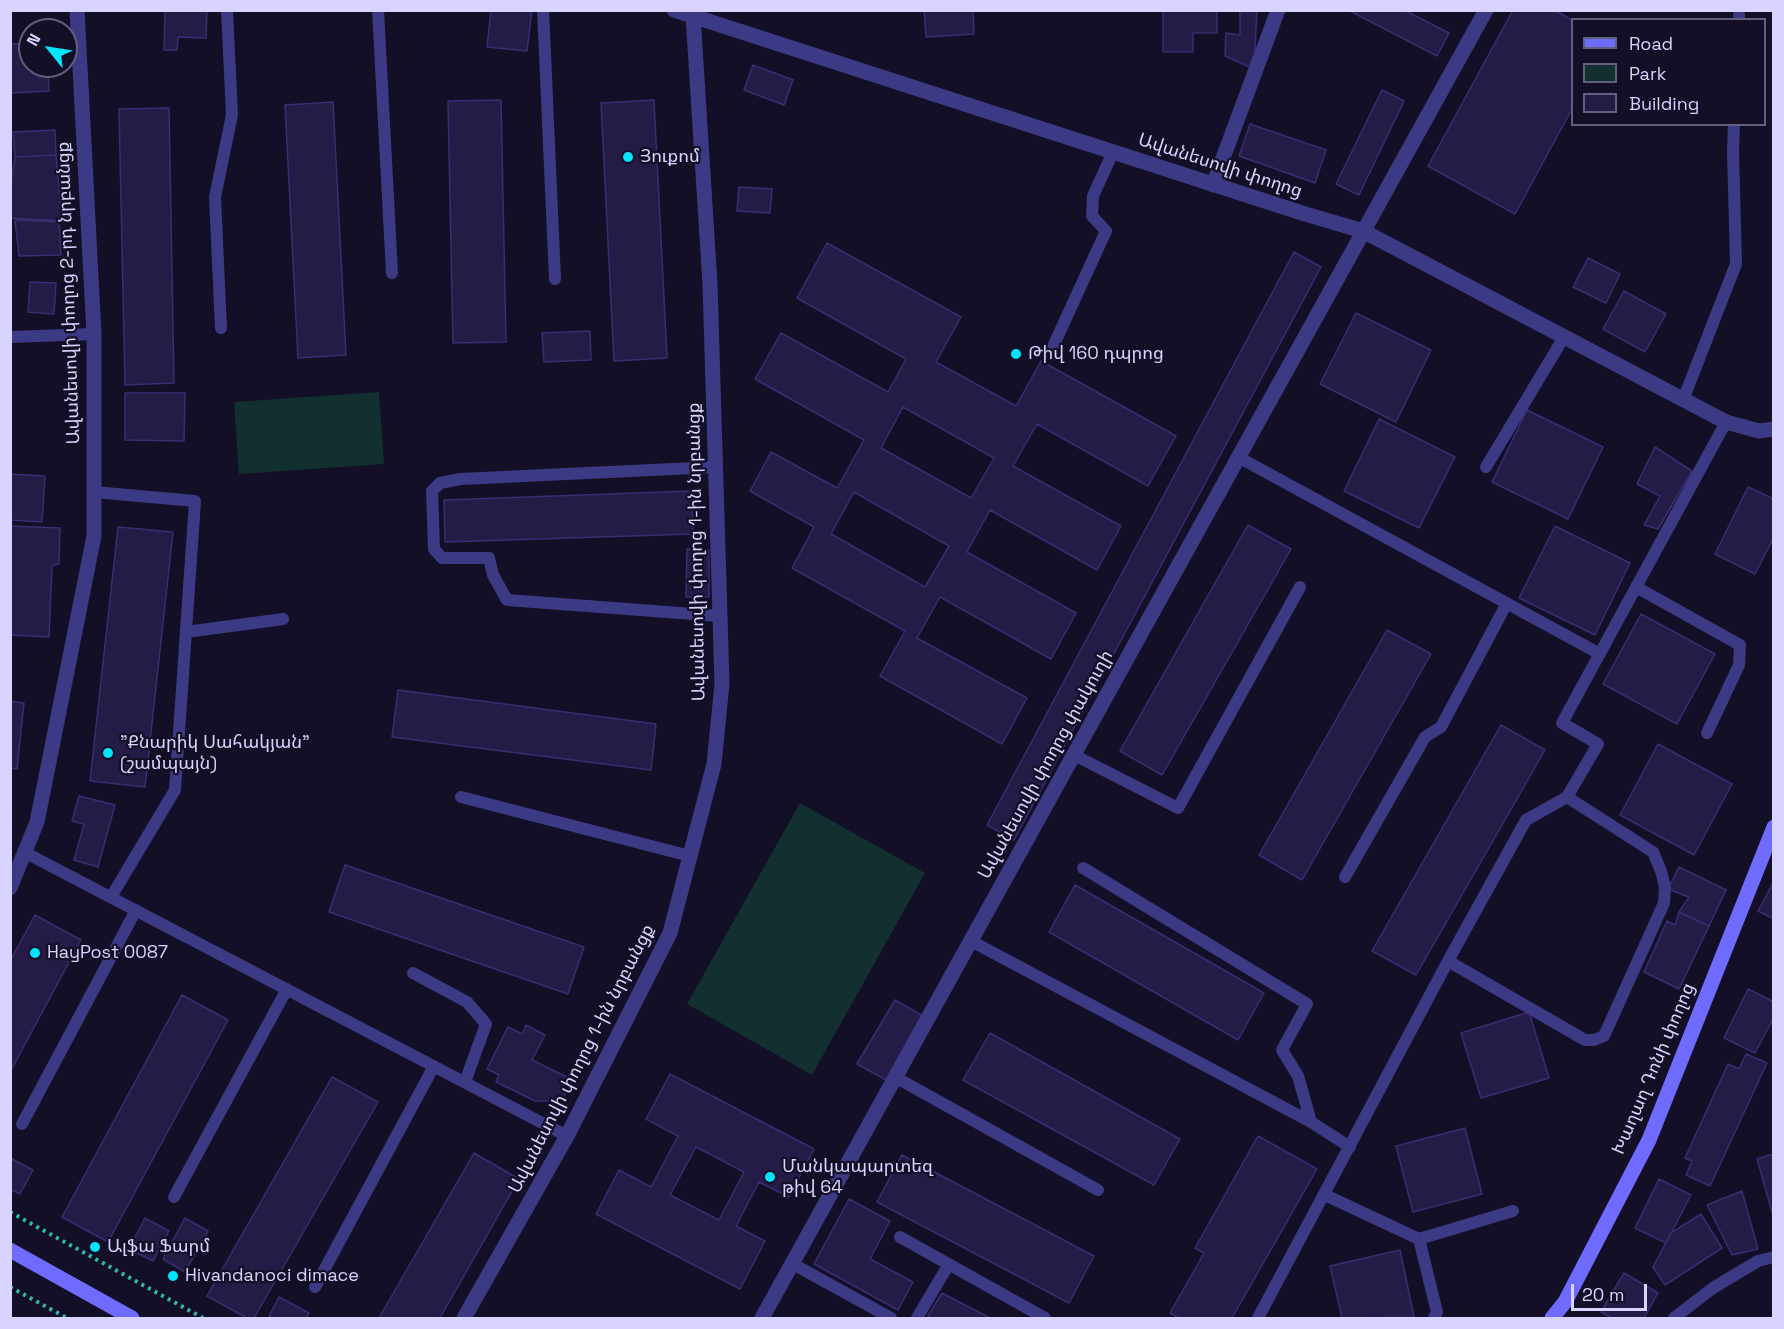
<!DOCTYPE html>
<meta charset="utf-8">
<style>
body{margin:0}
#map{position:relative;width:1784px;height:1329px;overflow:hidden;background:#130f26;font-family:"Space Grotesk",sans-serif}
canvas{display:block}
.frame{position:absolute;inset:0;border:12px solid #d9d4ff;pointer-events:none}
.legend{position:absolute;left:1571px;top:18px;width:195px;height:108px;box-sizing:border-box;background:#130f26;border:2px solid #625e7d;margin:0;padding:8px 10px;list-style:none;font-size:18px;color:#d9d4ff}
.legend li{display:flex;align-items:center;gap:12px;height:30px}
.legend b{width:30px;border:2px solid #625e7d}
.north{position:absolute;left:18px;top:18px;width:60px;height:60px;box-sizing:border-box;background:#130f26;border:2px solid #625e7d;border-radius:50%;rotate:300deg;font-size:16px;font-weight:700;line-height:24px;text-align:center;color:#d9d4ff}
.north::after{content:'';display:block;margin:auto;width:21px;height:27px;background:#00e5ff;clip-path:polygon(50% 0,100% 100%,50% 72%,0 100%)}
.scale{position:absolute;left:1571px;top:1284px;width:76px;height:27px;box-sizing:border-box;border:3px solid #d9d4ff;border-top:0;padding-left:8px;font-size:18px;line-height:21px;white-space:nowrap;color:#d9d4ff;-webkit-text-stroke:4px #130f26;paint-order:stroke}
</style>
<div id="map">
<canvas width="1784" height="1329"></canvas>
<div class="frame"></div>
<ul class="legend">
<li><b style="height:8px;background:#6f6bff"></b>Road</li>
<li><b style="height:16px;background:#12302f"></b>Park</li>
<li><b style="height:16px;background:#241b47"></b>Building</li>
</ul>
<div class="north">N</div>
<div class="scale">20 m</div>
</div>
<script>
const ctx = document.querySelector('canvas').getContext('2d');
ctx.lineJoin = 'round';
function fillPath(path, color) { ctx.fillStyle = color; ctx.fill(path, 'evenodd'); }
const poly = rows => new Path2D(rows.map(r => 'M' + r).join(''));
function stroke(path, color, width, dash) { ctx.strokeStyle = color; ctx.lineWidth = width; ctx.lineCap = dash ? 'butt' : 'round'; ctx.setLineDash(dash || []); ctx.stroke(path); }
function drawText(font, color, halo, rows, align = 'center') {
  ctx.font = font + ' "Space Grotesk","Noto Sans Armenian",sans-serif'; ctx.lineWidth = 4.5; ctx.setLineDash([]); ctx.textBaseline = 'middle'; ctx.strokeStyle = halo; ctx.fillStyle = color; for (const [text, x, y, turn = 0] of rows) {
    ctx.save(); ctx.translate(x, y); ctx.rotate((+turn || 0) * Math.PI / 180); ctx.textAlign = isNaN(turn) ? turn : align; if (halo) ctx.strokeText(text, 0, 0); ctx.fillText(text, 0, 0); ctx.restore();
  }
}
fillPath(poly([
 [379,392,384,464,239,474,234,402],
 [800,803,925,873,812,1075,687,1004]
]), '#12302f');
const building = poly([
 [165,10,207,10,206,38,178,37,177,50,164,50,165,10],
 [491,10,532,10,527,51,487,47,491,10],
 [924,10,973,10,974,34,926,37,924,10],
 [1163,10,1217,10,1217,33,1193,33,1193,52,1163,52,1163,10],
 [1240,10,1257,10,1254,69,1225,56,1226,33,1240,35,1240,10],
 [1348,10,1404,10,1449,33,1437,56,1348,10],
 [1513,10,1554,10,1572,20,1572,109,1515,214,1428,166,1513,10],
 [30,43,30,66,48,66,49,91,10,93,10,44,30,43],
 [753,65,793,80,784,105,744,90,753,65],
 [1382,90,1404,101,1359,195,1336,184,1382,90],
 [501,100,506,342,453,343,448,101,501,100],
 [654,100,667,358,614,361,601,103,654,100],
 [333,102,346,355,298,358,285,105,333,102],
 [169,108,174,383,125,385,119,109,169,108],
 [1250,124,1326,150,1315,183,1239,156,1250,124],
 [55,130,56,155,15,157,13,132,55,130],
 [56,155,62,221,10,218,10,190,15,157,56,155],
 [739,187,772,189,770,213,737,211,739,187],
 [15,220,59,222,61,255,19,256,15,220],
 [827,243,961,317,936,362,1016,406,1041,361,1176,436,1148,486,1037,424,1013,466,1121,526,1097,570,990,510,967,552,1076,613,1051,659,940,597,917,638,1027,698,1002,744,880,676,905,631,792,568,814,527,750,491,771,452,837,488,864,440,755,379,781,333,888,392,906,359,797,298,827,243],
 [903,407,994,458,971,498,881,448,903,407],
 [854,492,949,546,925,587,831,534,854,492],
 [1294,252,1321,267,1014,840,987,825,1294,252],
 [1588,258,1620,274,1606,303,1573,287,1588,258],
 [30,282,56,283,54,314,28,312,30,282],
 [1624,291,1666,314,1645,352,1603,329,1624,291],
 [1356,313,1431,350,1396,422,1320,384,1356,313],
 [590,331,591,360,544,362,542,333,590,331],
 [125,393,185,393,184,441,125,440,125,393],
 [1527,410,1603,447,1568,519,1492,482,1527,410],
 [1379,419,1455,457,1419,528,1344,491,1379,419],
 [1655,447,1692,471,1658,529,1644,525,1660,496,1637,484,1655,447],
 [10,474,45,476,42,522,10,520,10,474],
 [1748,487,1774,499,1774,537,1755,574,1715,554,1748,487],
 [692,491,693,534,445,542,444,500,692,491],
 [1248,525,1291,549,1162,775,1120,751,1248,525],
 [10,526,60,528,59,564,52,566,49,637,10,635,10,526],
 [1555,526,1630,563,1595,635,1519,598,1555,526],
 [118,527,173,532,145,787,90,781,118,527],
 [687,549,709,550,709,597,686,597,687,549],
 [1641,614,1715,654,1677,724,1603,684,1641,614],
 [1387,630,1431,654,1302,880,1259,855,1387,630],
 [398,690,656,724,651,770,392,737,398,690],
 [10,701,24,703,17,769,10,768,10,701],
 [1501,725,1545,750,1416,975,1372,951,1501,725],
 [1658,744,1732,784,1694,855,1620,815,1658,744],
 [79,796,115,805,98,867,74,860,84,824,72,821,79,796],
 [345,865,584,947,568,994,329,912,345,865],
 [1679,867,1726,890,1709,926,1679,912,1689,897,1668,889,1679,867],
 [1774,881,1774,919,1758,911,1774,881],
 [1075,885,1264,993,1238,1040,1049,932,1075,885],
 [1679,912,1709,926,1679,989,1644,972,1667,921,1675,925,1679,912],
 [35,915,81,940,10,1072,10,961,35,915],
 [1748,989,1774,1002,1774,1017,1755,1053,1724,1038,1748,989],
 [182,995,228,1020,108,1242,62,1217,182,995],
 [895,1000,923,1016,886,1080,857,1064,895,1000],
 [1529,1012,1549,1078,1481,1098,1461,1033,1529,1012],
 [526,1025,545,1035,532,1060,573,1080,562,1101,535,1101,496,1082,499,1075,487,1069,508,1027,522,1034,526,1025],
 [990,1033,1180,1139,1154,1185,963,1080,990,1033],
 [1746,1054,1767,1063,1710,1186,1686,1175,1692,1161,1685,1158,1728,1064,1739,1069,1746,1054],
 [670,1074,814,1149,789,1197,759,1182,736,1226,765,1241,740,1289,596,1214,619,1170,651,1187,678,1136,646,1119,670,1074],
 [696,1147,744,1172,719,1220,670,1195,696,1147],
 [332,1077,378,1102,254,1318,247,1318,207,1296,332,1077],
 [1465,1128,1482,1194,1413,1212,1396,1146,1465,1128],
 [1258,1136,1317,1169,1232,1318,1179,1318,1170,1313,1204,1253,1195,1248,1258,1136],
 [474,1153,519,1179,440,1318,379,1318,474,1153],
 [1774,1154,1774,1219,1757,1159,1774,1154],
 [902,1155,1094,1256,1069,1303,877,1202,902,1155],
 [10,1158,33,1170,20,1194,10,1189,10,1158],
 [1659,1179,1691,1195,1666,1243,1635,1228,1659,1179],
 [1742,1191,1758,1249,1732,1255,1707,1205,1742,1191],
 [849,1199,890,1221,870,1259,913,1282,898,1310,814,1264,849,1199],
 [1701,1214,1722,1248,1665,1285,1653,1267,1671,1233,1701,1214],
 [145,1218,169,1231,153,1261,129,1249,145,1218],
 [185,1218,208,1231,185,1272,163,1259,185,1218],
 [1400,1250,1414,1317,1342,1318,1330,1266,1400,1250],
 [1624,1273,1658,1293,1644,1318,1612,1318,1601,1312,1624,1273],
 [942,1293,990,1318,933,1318,928,1316,942,1293],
 [279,1297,309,1313,306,1318,274,1318,269,1316,279,1297]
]);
fillPath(building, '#241b47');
stroke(building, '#3b2d73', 1.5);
stroke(poly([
 [10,1212,203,1318],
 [10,1287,67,1318]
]), '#2fb8b0', 4, [3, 4.5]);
stroke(poly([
 [378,10,392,273],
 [543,10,555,279],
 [1739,20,1739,15],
 [221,328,215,197,232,115,227,10],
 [10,337,94,334],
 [1051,351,1106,231,1092,216,1093,196,1113,152],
 [1683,400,1736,264,1733,151,1734,124],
 [1238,457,1600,654],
 [716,467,460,479,440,483,432,491,434,549,442,558,489,558,493,575,507,600,720,616],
 [1486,467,1564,337],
 [94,492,195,501,175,790,111,897],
 [1636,587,1740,645,1739,665,1707,733],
 [186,632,283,619],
 [1074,755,1178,808,1300,587],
 [461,797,690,856],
 [26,853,567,1136],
 [1083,868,1307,1004,1282,1050,1298,1076,1311,1122],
 [1345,877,1425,737,1441,727,1507,603],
 [971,941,1311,1122,1350,1147],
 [1448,961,1585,1040,1594,1040,1604,1036,1664,903,1665,887,1661,871,1653,852,1567,797],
 [413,973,467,1002,486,1024,465,1082],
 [895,1077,1098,1190],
 [22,1124,136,910],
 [1325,1195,1419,1239,1437,1312,1434,1318],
 [174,1197,287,989],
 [900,1237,1045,1318],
 [1419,1239,1513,1211],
 [793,1264,891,1318],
 [315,1287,434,1066],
 [917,1318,949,1264],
 [1258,1318,1448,961,1526,820,1567,797,1598,744,1562,723,1726,422],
 [1674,1318,1713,1288,1758,1261,1774,1257]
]), '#3d3a85', 12);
stroke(poly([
 [674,10,1302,213,1363,231,1726,422,1759,431,1774,429],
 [1213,185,1278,10],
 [10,888,37,822,94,536,94,334,77,10],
 [464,1318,567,1136,670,933,714,764,722,684,720,616,710,284,693,16],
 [762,1318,1486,10]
]), '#3d3a85', 15);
stroke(poly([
 [10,1250,132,1318],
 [1552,1318,1565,1302,1649,1140,1774,827]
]), '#6f6bff', 15);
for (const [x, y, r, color] of [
 [628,157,6,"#00e5ff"],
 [1016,354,6,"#00e5ff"],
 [108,753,6,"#00e5ff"],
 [35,953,6,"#00e5ff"],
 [770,1177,6,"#00e5ff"],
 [95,1247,6,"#00e5ff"],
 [173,1276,6,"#00e5ff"]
]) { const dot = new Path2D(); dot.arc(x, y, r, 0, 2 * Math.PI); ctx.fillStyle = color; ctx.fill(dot); stroke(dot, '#130f26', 2); }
drawText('18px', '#d9d4ff', '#130f26', [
 ["Յուքոմ",640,157],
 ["Թիվ 160 դպրոց",1028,354],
 ["\"Քնարիկ Սահակյան\"",120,743],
 ["(շամպայն)",120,764],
 ["HayPost 0087",47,953],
 ["Մանկապարտեզ",782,1167],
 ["թիվ 64",782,1188],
 ["Ալֆա Ֆարմ",107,1247],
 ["Hivandanoci dimace",185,1276]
], 'left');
drawText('18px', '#d9d4ff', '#130f26', [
 ["Ավանեսովի փողոց",1220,166,18],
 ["Ավանեսովի փողոց 2-րդ նրբանցք",69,293,-92],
 ["Ավանեսովի փողոց 1-ին նրբանցք",697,552,-91],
 ["Ավանեսովի փողոց փակուղի",1046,765,-61],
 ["Ավանեսովի փողոց 1-ին նրբանցք",582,1059,-63],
 ["Խաղաղ Դոնի փողոց",1654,1069,-67]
]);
</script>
